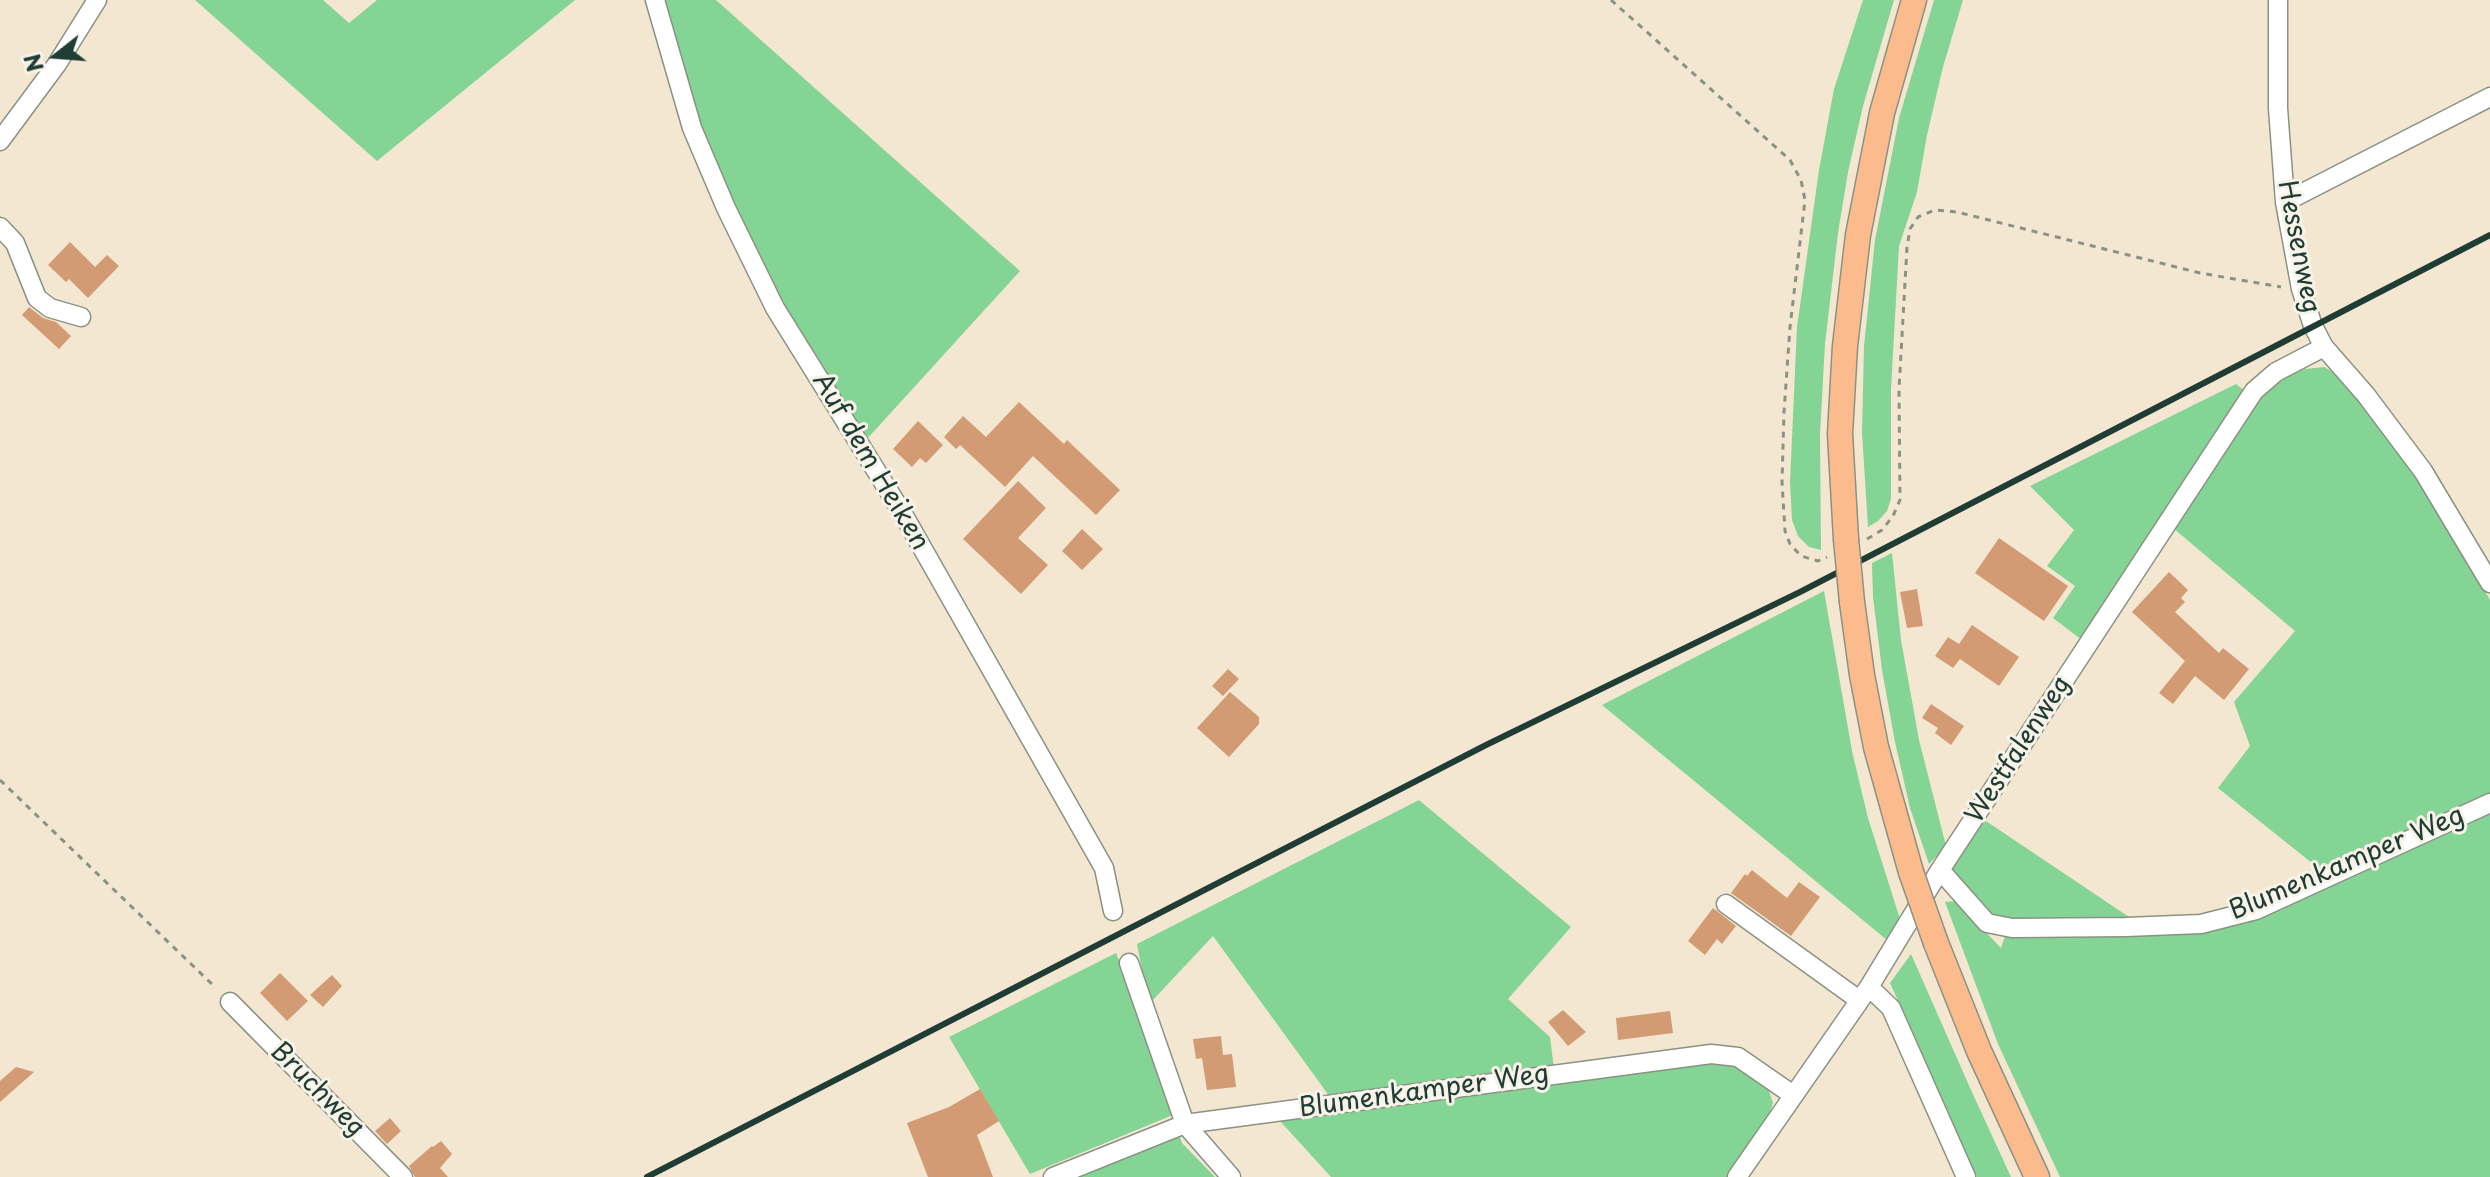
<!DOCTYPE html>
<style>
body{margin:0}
#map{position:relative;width:2490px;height:1177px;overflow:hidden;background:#f4e7d2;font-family:"Playpen Sans",sans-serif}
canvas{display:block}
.north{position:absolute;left:16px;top:16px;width:80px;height:80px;-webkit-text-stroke:6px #f7f3e8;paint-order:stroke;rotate:253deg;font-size:22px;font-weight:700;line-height:32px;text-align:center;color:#1f3d34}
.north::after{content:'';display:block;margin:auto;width:28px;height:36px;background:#1f3d34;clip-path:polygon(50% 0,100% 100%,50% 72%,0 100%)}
</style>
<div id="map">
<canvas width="2490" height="1177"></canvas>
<div class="north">N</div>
</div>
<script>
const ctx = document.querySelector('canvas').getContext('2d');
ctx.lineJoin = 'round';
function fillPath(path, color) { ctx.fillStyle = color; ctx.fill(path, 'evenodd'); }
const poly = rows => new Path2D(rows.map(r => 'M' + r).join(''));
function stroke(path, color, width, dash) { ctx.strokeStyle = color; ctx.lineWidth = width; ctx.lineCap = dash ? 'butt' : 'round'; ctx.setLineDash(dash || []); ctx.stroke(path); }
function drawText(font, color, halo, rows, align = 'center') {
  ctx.font = font + ' "Playpen Sans",sans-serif'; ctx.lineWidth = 6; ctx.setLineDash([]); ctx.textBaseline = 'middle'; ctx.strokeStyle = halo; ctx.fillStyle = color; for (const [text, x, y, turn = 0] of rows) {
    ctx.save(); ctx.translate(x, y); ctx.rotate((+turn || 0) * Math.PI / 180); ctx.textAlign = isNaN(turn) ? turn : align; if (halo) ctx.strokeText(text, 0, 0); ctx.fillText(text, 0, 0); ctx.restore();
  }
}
fillPath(poly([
 [195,0,323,0,349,23,377,0,575,0,377,161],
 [663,0,716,0,1020,271,866,440,781,304,735,205,699,126],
 [1863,0,1894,0,1863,106,1848,172,1838,233,1825,344,1820,434,1821,550,1809,547,1798,536,1792,520,1790,482,1797,327,1819,170,1834,89],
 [1934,0,1963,0,1943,67,1927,135,1917,192,1899,246,1891,389,1891,499,1887,511,1878,521,1868,527,1862,433,1864,346,1875,240,1899,118],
 [2324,367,2340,376,2418,475,2490,600,2490,796,2322,871,2218,788,2250,746,2234,702,2295,631,2173,528,2257,401,2288,376,2305,369],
 [2236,384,2245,391,2082,640,2053,618,2075,586,2047,566,2074,530,2030,486],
 [1892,553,1901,640,1919,740,1946,846,1929,864,1910,808,1895,742,1882,670,1873,597,1872,563],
 [1824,591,1852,751,1868,818,1900,919,1887,940,1602,705],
 [1419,800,1571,927,1508,999,1550,1037,1554,1069,1330,1097,1213,936,1152,1001,1144,981,1137,944],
 [2490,811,2490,1177,2060,1177,1998,1044,1945,902,1956,901,2001,948,2005,936,2125,934,2202,930],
 [1983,819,2132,919,2016,922,1996,917,1950,869],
 [1116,953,1137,1004,1173,1115,1030,1174,949,1037],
 [1911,954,1971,1090,2011,1177,1977,1177,1890,983],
 [1731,1061,1768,1088,1773,1103,1768,1119,1729,1177,1331,1177,1280,1121],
 [1179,1134,1182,1143,1215,1177,1074,1177]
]), '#84d495');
fillPath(poly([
 [70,242,95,267,107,255,119,266,88,298,69,279,66,282,48,265],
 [29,307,43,318,56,322,71,336,59,349,22,315],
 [1019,402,1064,444,1067,440,1120,490,1096,515,1033,456,1005,487,960,445,956,449,944,437,963,416,986,437],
 [918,421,943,445,926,463,920,458,912,467,893,449],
 [1018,481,1046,508,1018,538,1048,565,1021,594,963,539],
 [1082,529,1103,549,1082,570,1062,551],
 [1999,538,2068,586,2044,621,1975,573],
 [2169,572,2188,590,2181,598,2185,602,2175,612,2219,653,2223,648,2249,669,2224,700,2195,676,2173,704,2159,693,2185,661,2132,612],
 [1917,589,1923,626,1907,628,1900,592],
 [1972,625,2019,657,1999,686,1960,659,1953,668,1935,656,1948,637,1959,644],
 [1228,669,1239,679,1223,696,1212,686],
 [1230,692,1259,717,1259,724,1229,757,1197,728],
 [1931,704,1964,726,1951,745,1935,733,1938,728,1922,718],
 [1752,870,1787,898,1799,882,1820,897,1791,936,1731,893,1745,874,1747,876],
 [1713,908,1736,926,1722,944,1717,939,1705,955,1688,941],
 [280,973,308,1001,287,1021,260,993],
 [332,975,342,986,323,1007,310,995],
 [1563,1010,1586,1032,1568,1046,1548,1022],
 [1670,1011,1673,1033,1618,1040,1616,1018],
 [1221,1036,1223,1055,1232,1054,1236,1087,1207,1090,1202,1058,1196,1059,1193,1039],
 [16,1067,34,1072,0,1102,0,1081],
 [980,1089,999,1121,977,1135,993,1177,928,1177,907,1123,949,1107],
 [390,1118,401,1131,387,1144,375,1131],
 [441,1141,452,1154,440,1168,448,1177,415,1177,409,1166,432,1146,433,1147]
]), '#d29b73');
const minor = poly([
 [655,0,692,128,726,208,775,308,903,514,1104,868,1113,911],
 [2278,0,2278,108,2285,202,2301,289,2313,326,2324,347,2366,395,2423,471,2490,583],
 [0,141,57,64,97,0],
 [2285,202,2490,97],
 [0,227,15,243,37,298,50,308,81,317],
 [1940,870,1987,923,2012,928,2126,927,2201,924,2256,910,2490,803],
 [1726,904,1859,1000],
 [1129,963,1185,1124,1231,1177],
 [1869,987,1891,1008,1966,1177],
 [230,1002,403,1177],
 [1053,1177,1185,1124,1711,1054,1738,1057,1793,1095],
 [1737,1177,1869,987,1940,870,2254,391,2276,372,2324,347]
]);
const major = poly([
 [1846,539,1840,434,1845,346,1858,235,1882,113,1914,0],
 [1852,602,1862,675,1876,747,1911,872],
 [1936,943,1979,1051,2037,1177]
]);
stroke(minor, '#8a9283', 21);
stroke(major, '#8a9283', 27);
stroke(poly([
 [1611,0,1790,160,1801,180,1805,200,1790,327,1784,412,1782,482,1785,531,1790,544,1801,556,1818,561,1827,557],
 [1867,539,1882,530,1893,516,1900,500,1899,389,1907,247,1910,229,1918,217,1935,210,1957,212,2200,273,2281,287],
 [0,780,216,988]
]), '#8a9283', 3, [6, 6]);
stroke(minor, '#fff', 18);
stroke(major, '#fbbb8c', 24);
stroke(poly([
 [647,1177,1486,745,1800,592,2490,235]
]), '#1f3d34', 6);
const majorBridge = poly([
 [1846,539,1852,602],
 [1911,872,1936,943]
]);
stroke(majorBridge, '#8a9283', 27, []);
stroke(majorBridge, '#fbbb8c', 24);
drawText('26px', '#1f3d34', '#f7f3e8', [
 ["Hessenweg",2298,247,79],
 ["Auf dem Heiken",870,462,59],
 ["Westfalenweg",2019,750,-57],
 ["Blumenkamper Weg",2347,864,-23],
 ["Bruchweg",317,1090,45],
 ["Blumenkamper Weg",1424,1092,-8]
]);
</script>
